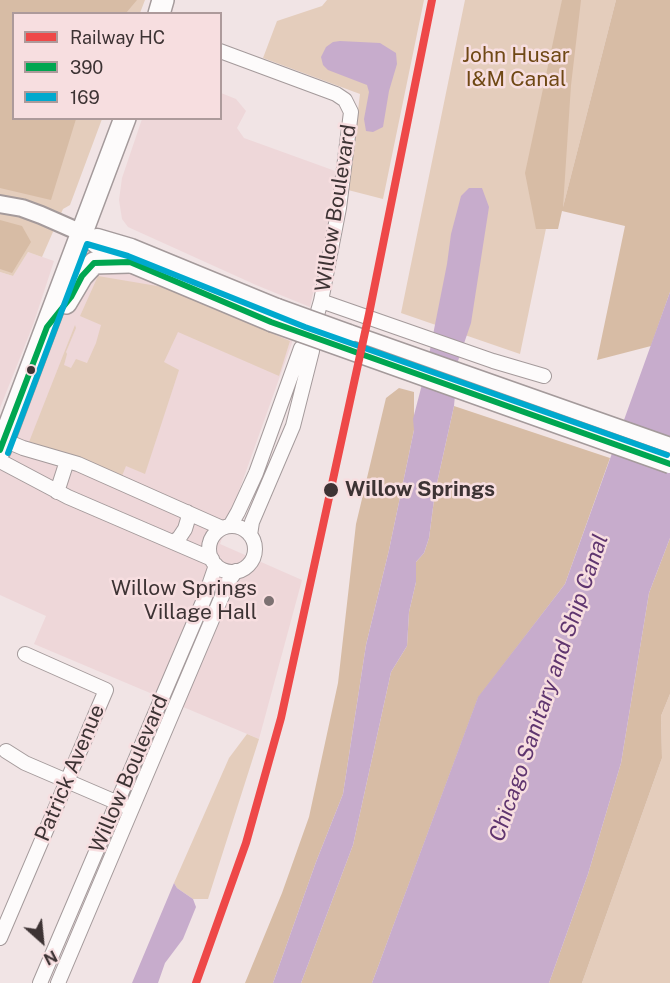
<!DOCTYPE html>
<style>
body{margin:0}
#map{position:relative;width:670px;height:983px;overflow:hidden;background:#f1e4e5;font-family:"Public Sans",sans-serif}
canvas{display:block}
.legend{position:absolute;left:12px;top:12px;width:210px;height:108px;box-sizing:border-box;background:#f7dee0;border:2px solid #ad9a9b;margin:0;padding:8px 10px;list-style:none;font-size:18px;color:#3d3334}
.legend li{display:flex;align-items:center;gap:12px;height:30px}
.legend b{width:30px;border:2px solid #ad9a9b}
.north{position:absolute;left:12px;top:911px;width:60px;height:60px;-webkit-text-stroke:4px #f7dee0;paint-order:stroke;rotate:153deg;font-size:16px;font-weight:700;line-height:24px;text-align:center;color:#3d3334}
.north::after{content:'';display:block;margin:auto;width:21px;height:27px;background:#3d3334;clip-path:polygon(50% 0,100% 100%,50% 72%,0 100%)}
</style>
<div id="map">
<canvas width="670" height="983"></canvas>
<ul class="legend">
<li><b style="height:8px;background:#ee4848"></b>Railway HC</li>
<li><b style="height:8px;background:#00a651"></b>390</li>
<li><b style="height:8px;background:#00a9ce"></b>169</li>
</ul>
<div class="north">N</div>
</div>
<script>
const ctx = document.querySelector('canvas').getContext('2d');
ctx.lineJoin = 'round';
function fillPath(path, color) { ctx.fillStyle = color; ctx.fill(path, 'evenodd'); }
const poly = rows => new Path2D(rows.map(r => 'M' + r).join(''));
function stroke(path, color, width, dash) { ctx.strokeStyle = color; ctx.lineWidth = width; ctx.lineCap = dash ? 'butt' : 'round'; ctx.setLineDash(dash || []); ctx.stroke(path); }
function drawText(font, color, halo, rows, align = 'center') {
  ctx.font = font + ' "Public Sans",sans-serif'; ctx.lineWidth = 5; ctx.setLineDash([]); ctx.textBaseline = 'middle'; ctx.strokeStyle = halo; ctx.fillStyle = color; for (const [text, x, y, turn = 0] of rows) {
    ctx.save(); ctx.translate(x, y); ctx.rotate((+turn || 0) * Math.PI / 180); ctx.textAlign = isNaN(turn) ? turn : align; if (halo) ctx.strokeText(text, 0, 0); ctx.fillText(text, 0, 0); ctx.restore();
  }
}
fillPath(poly([
 [221,93,236,99,246,111,237,128,244,138,338,172,325,240,310,307,256,285,128,227,122,219,119,200,122,178,142,119,220,118],
 [84,240,294,337,220,544,302,580,259,739,34,644,46,616,0,595,0,464],
 [28,252,54,261,33,325,0,408,0,272,13,276]
]), '#eed7d9');
fillPath(poly([
 [0,0,145,0,140,13,14,14,14,118,102,119,70,205,63,209,42,257,28,252,13,276,0,272],
 [327,0,424,0,383,199,348,190,360,94,263,58,277,21,322,6],
 [465,0,616,0,562,211,567,127,520,354,401,313],
 [98,276,163,287,290,341,279,376,178,332,164,362,179,370,145,474,126,466,122,476,29,442,75,325,76,328,66,352,67,354,64,365,71,368,76,359,87,363,96,343,101,325,80,316],
 [670,694,670,983,582,983,662,758,661,716],
 [247,734,259,739,208,899,193,899,177,888,174,883,229,758]
]), '#e4cdbc');
fillPath(poly([
 [0,0,137,0,126,13,14,14,14,118,76,119,51,200,0,188],
 [562,0,581,0,571,85,563,207,616,0,670,0,670,292,651,346,597,360,625,226,562,211,558,229,536,229,525,173],
 [0,220,22,226,31,242,12,273,0,269],
 [399,388,414,392,414,430,389,550,366,645,343,794,316,862,273,983,245,983,282,893,309,817,338,683,356,524,386,398],
 [454,406,610,458,565,584,478,698,372,983,301,983,353,845,391,672,407,646,409,612,416,582,416,562,424,553,429,538,435,492],
 [670,538,670,694,661,716,662,758,582,983,549,983,588,874,621,763,649,593]
]), '#d7bca5');
fillPath(poly([
 [340,41,380,43,396,53,397,64,389,91,383,127,373,132,366,131,364,119,369,92,367,85,328,70,323,65,321,57,326,47,333,42],
 [469,188,482,188,489,207,471,323,458,361,454,406,435,492,429,538,424,553,416,562,416,582,409,612,407,646,391,672,353,845,301,983,273,983,316,862,343,794,366,645,389,550,414,430,413,419,427,365,447,264,451,234,461,196],
 [670,292,670,538,649,593,621,763,588,874,549,983,372,983,478,697,565,584],
 [174,883,177,888,193,899,196,907,183,939,165,963,158,983,132,983]
]), '#c7accc');
const minor = poly([
 [220,51,336,94,345,100,351,112,339,208,321,301,309,342,301,348,256,473,238,512,230,526],
 [321,301,493,361,544,376],
 [4,440,23,448,78,464,222,528],
 [0,461,68,497,212,559],
 [57,492,67,461],
 '209 549a23 23 0 1 1 46 0a23 23 0 1 1-46 0Z',
 [250,535,252,522,293,426,312,351,309,342],
 [173,542,179,538,185,529,188,519,187,512],
 [6,751,25,763,125,806],
 [0,938,106,690,25,654],
 [40,983,205,597,216,565],
 [58,983,228,582,236,571]
]);
const tertiary = poly([
 [0,204,22,208,41,215,82,233]
]);
const secondary = poly([
 [82,233,109,254,271,322],
 [97,238,131,248,277,308],
 [349,334,670,447]
]);
const primary = poly([
 [159,14,163,0],
 [66,303,82,276,94,263,130,262],
 [0,450,125,118]
]);
stroke(minor, '#a49a9b', 16);
stroke(tertiary, '#a49a9b', 20);
stroke(secondary, '#a49a9b', 21);
stroke(primary, '#a49a9b', 24);
stroke(minor, '#fdfbfb', 14);
stroke(tertiary, '#fdfbfb', 16);
stroke(secondary, '#fdfbfb', 18);
stroke(primary, '#fdfbfb', 21);
const secondaryBridge = poly([
 [277,308,349,334],
 [271,322,670,464]
]);
stroke(secondaryBridge, '#a49a9b', 21, []);
stroke(secondaryBridge, '#fdfbfb', 18);
stroke(poly([
 [0,450,47,327,71,297,82,276,94,263,130,262,271,322,670,464]
]), '#00a651', 6);
stroke(poly([
 [8,453,87,244,128,256,305,327,667,455]
]), '#00a9ce', 6);
stroke(poly([
 [196,983,246,843,281,718,369,314,432,0]
]), '#ee4848', 8);
for (const [x, y, r, color] of [
 [31,370,5,"#3d3334"],
 [331,490,8,"#3d3334"],
 [269,601,6,"#7c7172"]
]) { const dot = new Path2D(); dot.arc(x, y, r, 0, 2 * Math.PI); ctx.fillStyle = color; ctx.fill(dot); stroke(dot, '#f7dee0', 2); }
drawText('21px', '#6f4815', '#f7dee0', [
 ["John Husar",516,56],
 ["I&M Canal",516,80]
]);
drawText('21px', '#3d3334', '#f7dee0', [
 ["Willow Boulevard",336,208,-81],
 ["Patrick Avenue",70,773,-67],
 ["Willow Boulevard",129,774,-67]
]);
drawText('bold 21px', '#3d3334', '#f7dee0', [
 ["Willow Springs",345,490]
], 'left');
drawText('21px', '#3d3334', '#f7dee0', [
 ["Willow Springs",257,589],
 ["Village Hall",257,613]
], 'right');
drawText('italic 22px', '#5f356f', '#f7dee0', [
 ["Chicago Sanitary and Ship Canal",549,688,-71]
]);
</script>
